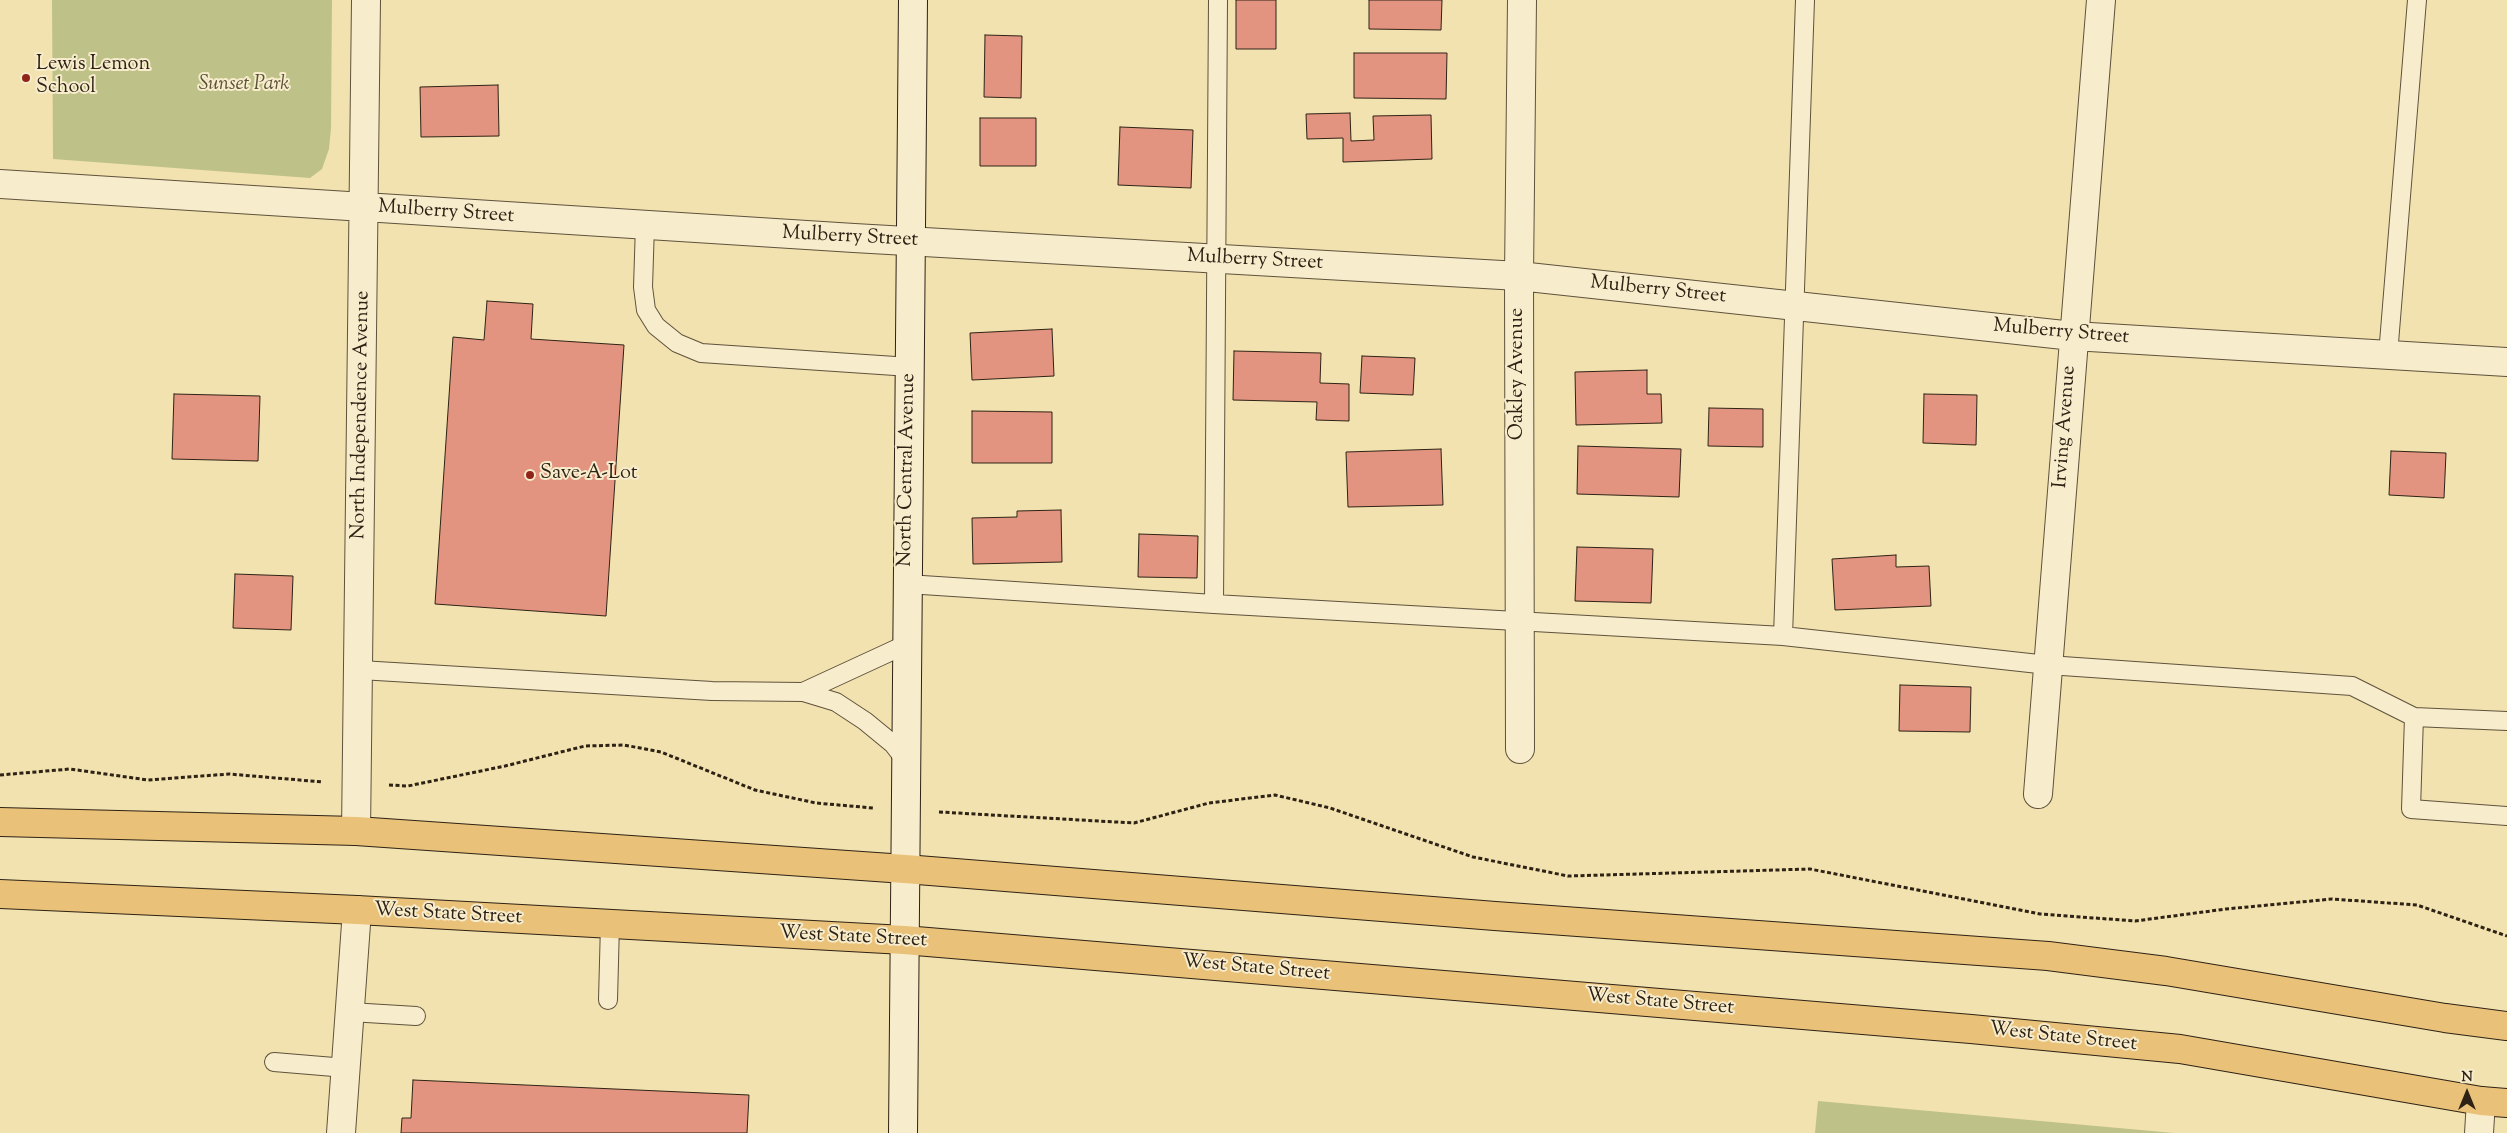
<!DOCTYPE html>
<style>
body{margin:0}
#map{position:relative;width:2507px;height:1133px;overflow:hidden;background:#f2e2b0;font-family:"Sorts Mill Goudy",serif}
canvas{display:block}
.north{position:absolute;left:2442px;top:1068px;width:50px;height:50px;-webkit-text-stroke:4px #f7eccc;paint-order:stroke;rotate:0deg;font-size:14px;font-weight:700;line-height:20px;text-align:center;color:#2e2215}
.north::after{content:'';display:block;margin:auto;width:18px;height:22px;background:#2e2215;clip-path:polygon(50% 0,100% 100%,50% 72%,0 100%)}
</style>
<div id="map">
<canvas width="2507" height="1133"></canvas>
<div class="north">N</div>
</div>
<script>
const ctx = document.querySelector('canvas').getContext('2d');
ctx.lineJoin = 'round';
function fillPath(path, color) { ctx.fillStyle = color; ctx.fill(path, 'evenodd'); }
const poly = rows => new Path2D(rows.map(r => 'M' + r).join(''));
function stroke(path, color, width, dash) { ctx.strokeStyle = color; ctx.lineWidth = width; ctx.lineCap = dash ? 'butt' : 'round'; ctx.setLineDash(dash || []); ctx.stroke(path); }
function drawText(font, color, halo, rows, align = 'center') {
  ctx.font = font + ' "Sorts Mill Goudy",serif'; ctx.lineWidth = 4; ctx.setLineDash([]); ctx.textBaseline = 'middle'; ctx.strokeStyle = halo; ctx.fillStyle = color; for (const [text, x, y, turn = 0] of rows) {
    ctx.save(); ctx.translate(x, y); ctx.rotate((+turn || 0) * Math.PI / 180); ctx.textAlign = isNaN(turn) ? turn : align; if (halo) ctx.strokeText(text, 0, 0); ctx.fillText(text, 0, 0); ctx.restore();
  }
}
fillPath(poly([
 [52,0,332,0,331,128,329,149,322,169,310,178,53,159],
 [1818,1101,2174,1133,1815,1133]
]), '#bec288');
const building = poly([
 [1236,0,1276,0,1276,49,1236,49,1236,0],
 [1369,0,1442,0,1441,30,1369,29,1369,0],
 [985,35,1022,36,1021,98,984,97,985,35],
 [1354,53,1447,53,1446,99,1354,98,1354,53],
 [498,85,499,136,421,137,420,87,498,85],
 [1350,113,1351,141,1374,140,1373,116,1431,115,1432,159,1343,162,1343,138,1307,139,1306,114,1350,113],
 [980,118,1036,118,1036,166,980,166,980,118],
 [1120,127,1193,130,1191,188,1118,185,1120,127],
 [487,301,533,304,531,339,624,345,606,616,435,604,453,337,484,340,487,301],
 [1052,329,1054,376,972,380,970,333,1052,329],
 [1234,351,1321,353,1320,383,1349,384,1349,421,1316,420,1317,402,1233,400,1234,351],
 [1362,356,1415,358,1413,395,1360,393,1362,356],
 [1647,370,1647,394,1661,394,1662,423,1576,425,1575,372,1647,370],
 [174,394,260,396,258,461,172,459,174,394],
 [1924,394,1977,395,1976,445,1923,443,1924,394],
 [1709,408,1763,409,1763,447,1708,446,1709,408],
 [972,411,1052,412,1052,463,972,463,972,411],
 [1578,446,1681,449,1679,497,1577,494,1578,446],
 [1441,449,1443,505,1348,507,1346,452,1441,449],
 [2391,451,2446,453,2444,498,2389,495,2391,451],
 [1061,510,1062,562,973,564,972,518,1017,517,1017,511,1061,510],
 [1139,534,1198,536,1197,578,1138,577,1139,534],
 [1577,547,1653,549,1651,603,1575,601,1577,547],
 [1896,555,1896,567,1929,566,1931,606,1835,610,1832,559,1896,555],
 [235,574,293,576,291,630,233,628,235,574],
 [1900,685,1971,687,1970,732,1899,731,1900,685],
 [413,1080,749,1095,747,1133,401,1133,402,1118,411,1118,413,1080]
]);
fillPath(building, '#e29480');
stroke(building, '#2e2215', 1);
const lane = poly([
 [645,225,643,287,646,310,656,326,677,343,701,353,910,367],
 [2388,355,2417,0],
 [907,584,1214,604,1783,636,2048,665,2352,686,2414,717,2507,721],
 [1214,604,1218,0],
 [1783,636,1805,0],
 [360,670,712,691,803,692,836,702,865,721,893,744,906,761],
 [803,692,907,644],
 [2414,717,2411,809,2507,816],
 [608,1000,610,924],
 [350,1012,416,1016],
 [274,1062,346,1068]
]);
const street = poly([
 [0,184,854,238,1519,276,2073,336,2507,362],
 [1520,749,1519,276,1522,0],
 [2038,794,2101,0],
 [356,831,366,0],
 [341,1133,357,910],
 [2479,1133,2481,1101]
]);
const secondary = poly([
 [903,1133,913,0]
]);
const primary = poly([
 [0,822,356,831,905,869,1495,916,2048,956,2166,971,2445,1018,2507,1026],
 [0,894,357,910,904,940,1971,1029,2180,1049,2481,1101,2507,1103]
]);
stroke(lane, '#5f523c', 20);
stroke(street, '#5f523c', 30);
stroke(secondary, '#2e2215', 30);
stroke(primary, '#2e2215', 30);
stroke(poly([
 [0,775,70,769,148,780,229,774,323,782],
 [389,785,408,786,505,766,585,746,624,745,661,752,755,790,816,803,873,808],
 [939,812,1134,823,1209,803,1275,795,1330,808,1473,857,1568,876,1810,869,2040,914,2135,921,2226,909,2332,899,2417,905,2507,936]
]), '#2e2215', 3, [4, 2.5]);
stroke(lane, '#f7eccc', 18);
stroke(street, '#f7eccc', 28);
stroke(secondary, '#f7eccc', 28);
stroke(primary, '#e9c178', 28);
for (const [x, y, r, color] of [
 [26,78,5,"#8f2418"],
 [530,475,5,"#8f2418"]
]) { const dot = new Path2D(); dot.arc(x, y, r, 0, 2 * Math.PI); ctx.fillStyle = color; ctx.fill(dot); stroke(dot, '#f7eccc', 2); }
drawText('20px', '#2e2215', '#f7eccc', [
 ["Lewis Lemon",36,66],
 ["School",36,89],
 ["Save-A-Lot",540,475]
], 'left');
drawText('italic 20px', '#595238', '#f7eccc', [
 ["Sunset Park",244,86]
]);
drawText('20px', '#2e2215', '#f7eccc', [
 ["Mulberry Street",446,213,4],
 ["Mulberry Street",850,238,3],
 ["Mulberry Street",1255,261,3],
 ["Mulberry Street",1658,291,6],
 ["Mulberry Street",2061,333,5],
 ["Oakley Avenue",1519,374,-90],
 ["North Independence Avenue",362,415,-89],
 ["Irving Avenue",2066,427,-86],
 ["North Central Avenue",908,470,-89],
 ["West State Street",448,915,3],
 ["West State Street",853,938,3],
 ["West State Street",1256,969,5],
 ["West State Street",1660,1003,5],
 ["West State Street",2063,1038,6]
]);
</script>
